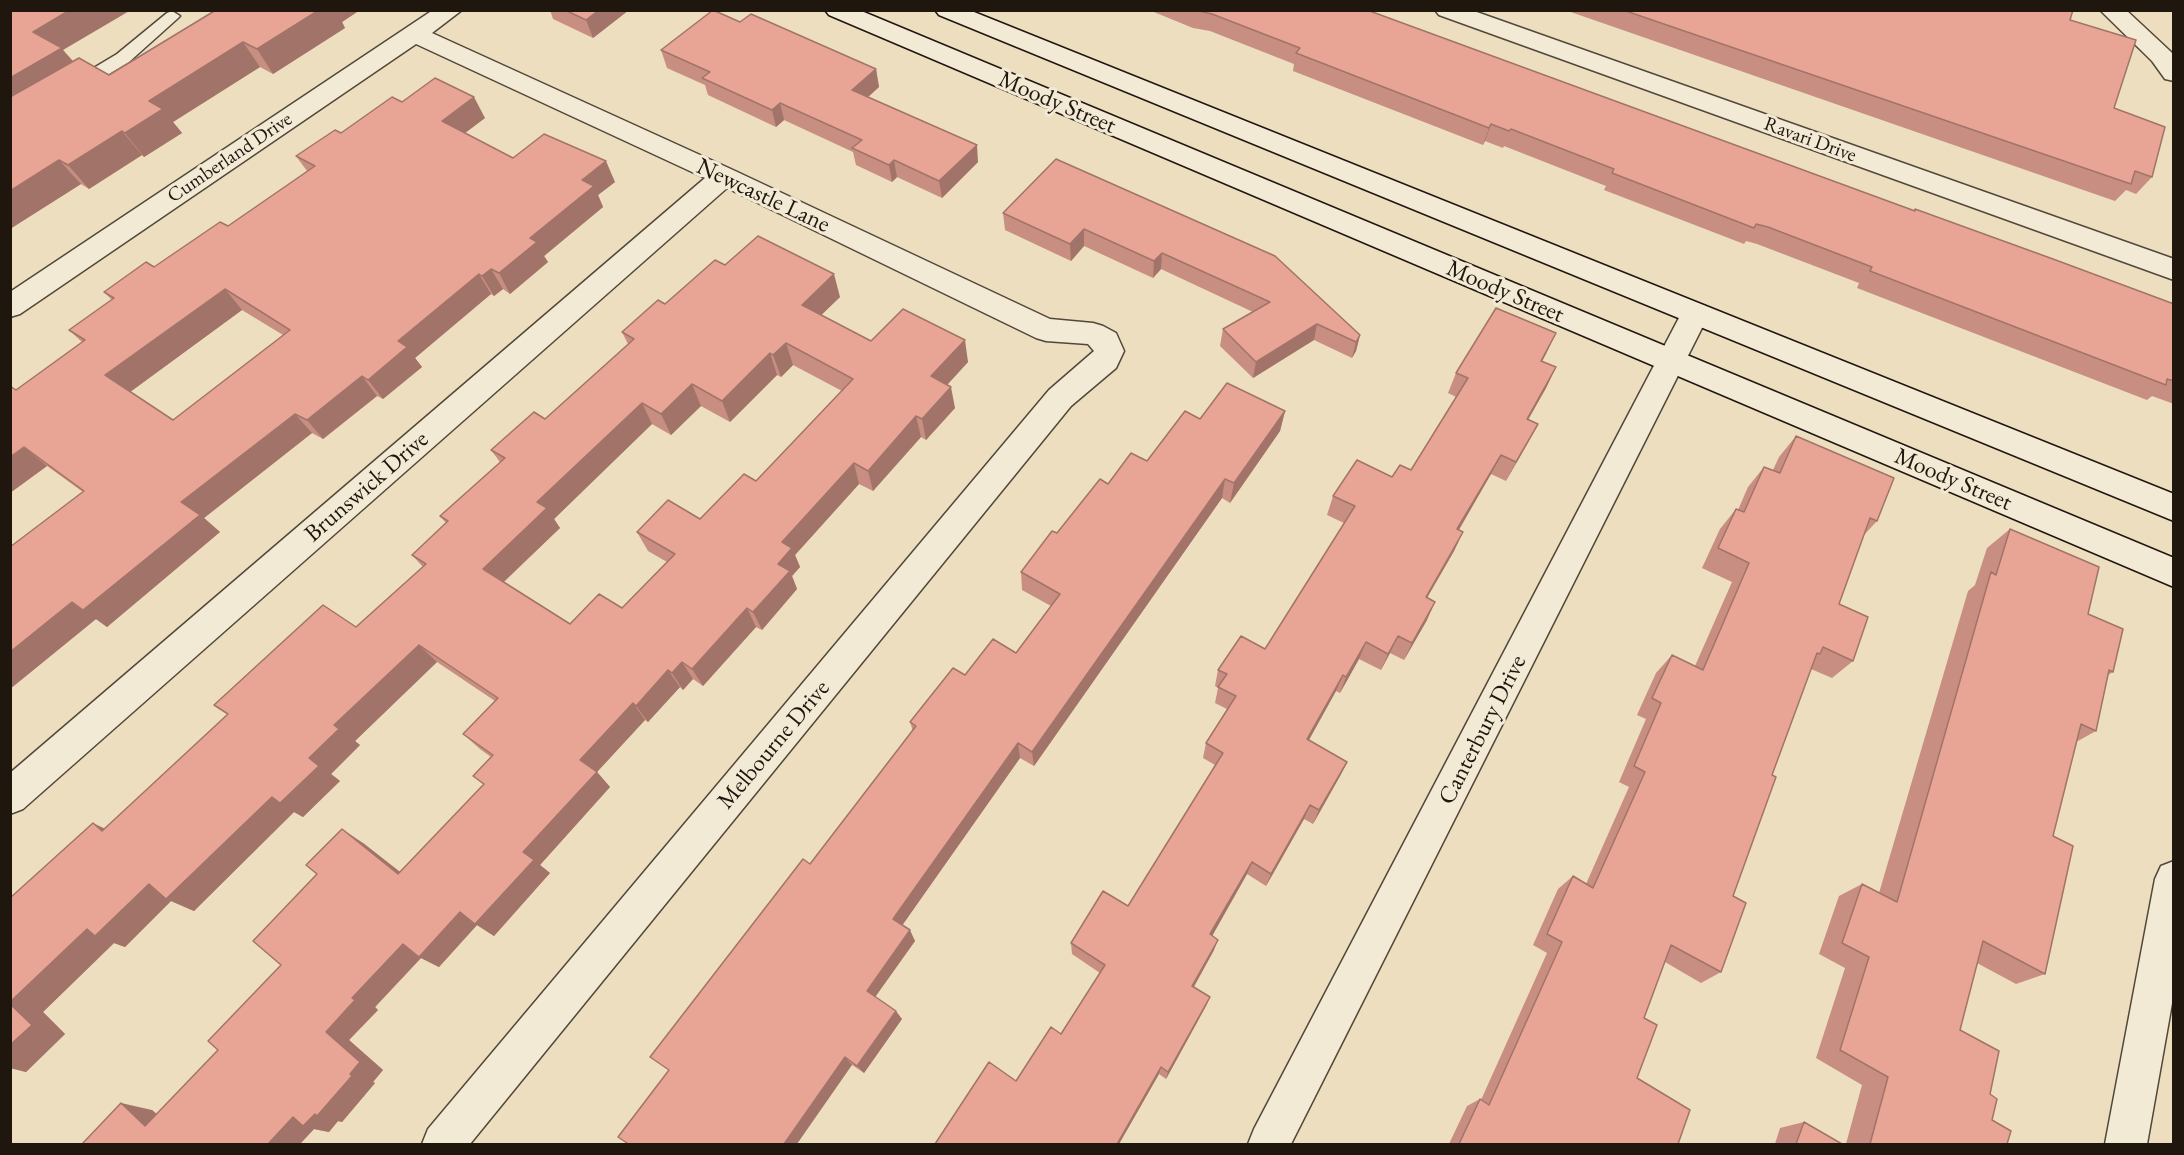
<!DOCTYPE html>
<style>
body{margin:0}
#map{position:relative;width:2184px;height:1155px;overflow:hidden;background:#ecdebf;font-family:"EB Garamond",serif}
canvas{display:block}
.frame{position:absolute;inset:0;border:12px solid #1f160e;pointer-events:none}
</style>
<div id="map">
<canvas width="2184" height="1155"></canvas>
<div class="frame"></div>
</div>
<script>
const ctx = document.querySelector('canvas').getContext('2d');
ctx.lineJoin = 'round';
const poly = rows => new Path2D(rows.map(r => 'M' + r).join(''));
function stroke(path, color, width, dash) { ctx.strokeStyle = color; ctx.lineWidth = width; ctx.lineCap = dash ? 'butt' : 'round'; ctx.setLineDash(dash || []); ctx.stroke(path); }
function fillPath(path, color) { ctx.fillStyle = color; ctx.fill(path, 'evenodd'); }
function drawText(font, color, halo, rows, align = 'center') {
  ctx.font = font + ' "EB Garamond",serif'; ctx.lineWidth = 6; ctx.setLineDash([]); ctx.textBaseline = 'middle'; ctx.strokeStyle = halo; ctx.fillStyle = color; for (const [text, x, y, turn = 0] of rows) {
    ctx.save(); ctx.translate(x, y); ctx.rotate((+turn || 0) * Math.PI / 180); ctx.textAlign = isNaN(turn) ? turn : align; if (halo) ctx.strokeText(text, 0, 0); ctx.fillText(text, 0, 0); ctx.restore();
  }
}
const service = poly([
 [172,11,180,16,177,19,129,62,84,89,72,89,70,85,72,81,117,54,167,13,172,11]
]);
const minor = poly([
 [433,10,462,10,432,33,733,170,1050,319,1093,323,1103,326,1116,333,1124,351,1116,368,1071,406,470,1144,422,1144,428,1129,1049,390,1094,351,1088,344,1046,341,1036,338,727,188,23,809,10,814,10,773,705,178,416,44,20,314,10,317,10,292,433,10],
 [1435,10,1471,10,2174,259,2174,280,1439,15,1435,10],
 [2100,10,2126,10,2170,51,2174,55,2174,81,2165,79,2152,61,2100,10],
 [1695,303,1705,306,1709,314,1291,1144,1248,1144,1254,1129,1681,314,1685,306,1695,303],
 [2174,861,2174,992,2147,1144,2105,1144,2155,879,2161,866,2174,861]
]);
const secondary = poly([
 [825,10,859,10,2174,558,2174,587,829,15,825,10],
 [935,10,969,10,2174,494,2174,521,939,15,935,10]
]);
stroke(service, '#52483a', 3);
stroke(minor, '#52483a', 3);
stroke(secondary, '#1f160e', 3);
fillPath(service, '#f3ead5');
fillPath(minor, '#f3ead5');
fillPath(secondary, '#f3ead5');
fillPath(poly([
 [10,10,63,50,73,61,109,75,216,10,360,10,342,22,345,28,273,74,260,67,173,122,182,133,144,157,142,155,89,189,81,184,10,229],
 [550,10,629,10,593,38,553,19],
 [1149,10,1367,10,1914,211,2174,304,2174,404,2152,396,2147,400,1857,288,1859,283,1757,244,1746,241,1744,244,1604,190,1606,186,1504,146,1503,148,1485,141,1483,145,1293,71,1294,64,1210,31,1193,28],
 [1565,10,2073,10,2070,20,2114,108,2152,177,2136,194,2126,190,2115,201],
 [740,22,876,69,879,87,868,97,978,162,942,198,897,177,892,182,856,165,853,152,784,120,776,127,708,95,705,85,667,68,661,50],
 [402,102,485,118,465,133,513,158,615,182,598,195,603,207,544,256,548,262,510,294,503,289,494,296,491,294,415,358,422,367,383,399,377,396,323,439,312,433,204,518,220,532,107,627,96,619,10,689,10,547,83,492,47,466,10,493,16,390,82,342,69,330,112,300,104,292,154,267,228,226,307,171,296,156],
 [242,310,283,335,173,420,130,392],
 [1056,159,1360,335,1356,351,1352,358,1314,340,1253,378,1220,346,1223,329,1253,312,1161,269,1153,278,1084,246,1071,261,1005,230,1003,213],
 [725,265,840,297,821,315,871,341,968,362,947,385,955,408,926,440,921,437,873,491,859,484,795,555,800,567,792,576,797,589,762,630,756,627,703,686,693,679,683,690,680,687,648,722,645,720,597,772,610,787,540,865,550,873,494,936,477,925,439,967,421,958,375,1007,378,1010,349,1040,383,1070,373,1082,375,1083,342,1122,338,1121,329,1132,314,1129,300,1144,82,1144,152,1110,157,1114,218,1050,281,965,363,843,400,872,484,785,473,776,491,757,480,749,463,734,495,701,437,662,355,741,360,745,331,774,340,781,303,817,294,812,194,911,171,901,125,947,114,943,43,1012,65,1034,26,1072,10,1068,10,895,13,896,105,829,356,627,423,567,412,555,446,523,440,516,500,462,491,450,545,419,628,344,622,332],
 [793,365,842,391,756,481,700,519,637,532,648,551,667,562,622,608,570,624,504,582,560,528,554,519,652,424,671,435,701,406,730,422,777,375,781,377],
 [1556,333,1542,361,1556,367,1546,388,1528,420,1538,424,1527,444,1506,481,1491,474,1459,530,1463,532,1454,551,1427,598,1427,620,1404,660,1390,653,1381,670,1359,659,1340,693,1336,691,1309,740,1347,762,1340,776,1313,824,1304,819,1266,886,1247,874,1212,936,1214,950,1194,987,1210,997,1206,1006,1166,1079,1159,1074,1119,1144,935,1144,1016,1081,1061,1034,1100,973,1072,954,1071,943,1128,906,1215,765,1203,758,1206,743,1227,709,1215,703,1218,688,1215,686,1218,670,1265,649,1344,523,1327,515,1333,496,1392,477,1411,470,1456,397,1448,393,1456,373],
 [1285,411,1280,431,1230,503,1222,498,1034,766,1020,758,902,925,915,941,875,997,902,1019,864,1073,852,1065,669,1070,810,864,913,731,910,722,965,675,1016,653,1051,606,1022,590,1021,572,1057,533,1108,484,1147,461,1200,419],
 [1796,436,1877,521,1864,535,1839,604,1853,661,1832,678,1811,669,1772,775,1733,896,1721,972,1701,983,1665,962,1644,1018,1637,1078,1678,1144,1449,1144,1467,1106,1480,1099,1481,1100,1547,953,1533,945,1558,889,1573,876,1586,884,1629,787,1619,782,1646,719,1637,715,1656,673,1672,655,1695,666,1732,582,1702,568,1720,529,1736,509,1738,510,1748,487,1764,467,1773,470,1779,457],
 [2010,529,2088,614,2113,672,2108,675,2096,731,2076,742,2053,836,2045,974,2016,984,1977,963,1960,1030,1990,1094,1992,1120,2007,1144,1846,1144,1862,1085,1816,1058,1845,968,1819,954,1839,896,1862,884,1879,893,1968,591,1975,585,1987,548],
 [1804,1122,1842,1144,1775,1144,1780,1128]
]), '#c88e81');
fillPath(poly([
 [70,10,131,10,63,50,82,72,10,115,10,78,33,32],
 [319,10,360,10,342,22,345,28,273,74,257,49],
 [599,10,629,10,593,38,586,20],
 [243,42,260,67,173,122,182,133,144,157,125,133,149,101],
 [876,69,879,87,856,108,852,90],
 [474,97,485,118,453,142,442,121],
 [780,103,784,120,776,127,772,110],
 [1491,124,1485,141,1483,145,1489,128],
 [122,131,142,155,89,189,68,165],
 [977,145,978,162,942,198,939,181],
 [59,160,81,184,10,229,10,191],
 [894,160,897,177,892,182,889,165],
 [606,161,615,182,598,195,603,207,544,256,548,262,510,294,499,273,582,180],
 [1084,229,1084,246,1071,261,1070,244],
 [1162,253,1161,269,1153,278,1154,261],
 [491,269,503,289,494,296,482,276],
 [479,274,491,294,415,358,422,367,383,399,368,380,398,341],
 [834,274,840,297,809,327,802,305],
 [225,289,242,310,126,395,105,375],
 [1317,324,1314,340,1253,378,1256,362],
 [1556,333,1546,354,1531,382,1541,361],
 [1360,335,1356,351,1352,358,1356,342],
 [965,340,968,362,935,398,931,376],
 [786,343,793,365,781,377,773,355],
 [770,353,777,375,730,422,722,401],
 [1556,367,1546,388,1517,439,1527,419],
 [362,376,377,396,323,439,307,420],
 [692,384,701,406,671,435,661,414],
 [951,387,955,408,926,440,922,419],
 [642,403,652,424,554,519,560,528,498,587,483,569,537,502],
 [1285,411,1280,431,1230,503,1234,483],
 [295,414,312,433,204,518,220,532,107,627,96,619,10,689,10,652,181,502],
 [916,416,921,437,873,491,868,471],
 [1538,424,1527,444,1506,481,1516,462],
 [24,447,47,466,10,493,10,457],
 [1501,455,1491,474,1448,548,1457,529],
 [854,463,859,484,795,555,800,567,792,576,797,589,762,630,753,612,782,542],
 [1225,479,1222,498,1034,766,1032,752],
 [1463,532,1454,551,1417,615,1426,597],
 [1435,602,1427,620,1404,660,1412,643],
 [747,608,756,627,703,686,692,669],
 [1398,636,1390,653,1381,670,1388,654],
 [1366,642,1359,659,1340,693,1346,677],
 [419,645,437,662,355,741,360,745,331,774,340,781,303,817,294,812,194,911,171,901,125,947,114,943,43,1012,65,1034,26,1072,10,1068,10,1002,87,929,149,884,309,758,334,725],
 [682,662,693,679,683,690,672,673],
 [668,670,680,687,648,722,636,706],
 [1343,675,1336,691,1301,754,1307,739],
 [633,703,645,720,597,772,610,787,540,865,550,873,494,936,477,925,439,967,421,958,375,1007,378,1010,349,1040,383,1070,373,1082,375,1083,342,1122,338,1121,329,1132,314,1129,300,1144,268,1144,293,1117,350,1074,326,1032,352,998,403,944,460,912,523,852,580,760],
 [1018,743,1020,758,899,930,893,919],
 [1347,762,1340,776,1313,824,1319,810],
 [1310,805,1304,819,1266,886,1271,874],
 [93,823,122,837,102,831],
 [342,829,363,843,418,886,398,874],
 [1252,862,1247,874,1207,945,1210,934],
 [910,930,915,941,873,1000,867,991],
 [1218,940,1214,950,1189,995,1192,986],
 [1210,997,1206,1006,1166,1079,1168,1072],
 [896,1011,902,1019,864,1073,857,1066],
 [845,1057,852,1065,797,1144,784,1144],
 [1161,1067,1159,1074,1119,1144,1117,1144],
 [121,1103,152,1110,175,1132,145,1126]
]), '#a27469');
const building = poly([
 [10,10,70,10,33,32,62,48,10,78,10,10],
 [216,10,319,10,257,49,243,42,149,101,163,109,125,133,122,131,68,165,59,160,10,191,10,97,79,58,109,75,216,10],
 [565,10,599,10,586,20,565,10],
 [713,10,740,22,751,14,876,69,852,90,977,145,939,181,894,160,889,165,852,148,862,140,780,103,772,110,702,78,710,72,661,50,713,10],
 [1195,10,1367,10,1915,211,1915,209,2053,259,2174,304,2174,381,2167,379,2166,385,1870,271,1872,267,1768,227,1756,224,1754,228,1612,173,1614,169,1511,129,1509,131,1491,124,1489,128,1296,53,1300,48,1212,14,1195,10],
 [1623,10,2073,10,2070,20,2136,40,2114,108,2165,127,2152,177,2135,171,2131,184,1623,10],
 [435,78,474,97,442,121,513,158,544,134,606,161,582,180,594,186,530,238,537,242,499,273,491,269,482,276,479,274,398,341,407,347,368,380,362,376,307,420,295,414,181,502,200,515,83,610,72,602,10,652,10,547,84,491,24,447,10,457,10,386,16,390,85,340,69,330,114,298,104,292,146,262,154,267,220,222,228,226,315,166,296,156,335,130,341,133,392,97,402,102,435,78],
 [225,289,290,330,173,420,105,375,225,289],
 [1056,159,1275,256,1360,335,1356,342,1317,324,1256,362,1223,329,1270,302,1162,253,1154,261,1084,229,1070,244,1003,213,1056,159],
 [758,236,834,274,802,305,871,341,903,309,965,340,931,376,951,387,922,419,916,416,868,471,854,463,782,542,792,548,778,564,790,571,753,612,747,608,692,669,682,662,672,673,668,670,636,706,633,703,580,760,597,772,523,852,534,860,475,924,460,912,419,957,403,944,352,998,355,1000,326,1032,360,1062,350,1074,352,1076,317,1116,315,1114,303,1126,293,1117,268,1144,82,1144,121,1103,145,1126,218,1050,208,1041,281,965,253,941,317,874,306,865,342,829,398,874,484,784,473,776,493,755,463,734,498,698,419,645,334,725,339,729,309,758,319,766,280,803,272,797,166,899,149,884,95,936,87,929,10,1002,10,898,93,823,102,831,228,714,214,705,323,605,356,627,426,564,412,555,448,521,440,516,505,458,491,450,534,412,545,419,634,339,622,332,658,300,665,304,715,260,725,265,758,236],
 [786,343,853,379,756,481,744,474,700,519,668,500,637,532,675,554,622,608,599,594,570,624,483,569,547,508,537,502,642,403,661,414,692,384,722,401,770,353,773,355,786,343],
 [1496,308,1556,333,1541,361,1556,367,1527,419,1538,424,1516,462,1501,455,1457,529,1463,532,1426,597,1435,602,1412,643,1398,636,1388,654,1366,642,1346,677,1343,675,1307,739,1347,762,1319,810,1310,805,1271,874,1252,862,1210,934,1218,940,1192,986,1210,997,1168,1072,1161,1067,1117,1144,935,1144,989,1062,1016,1081,1051,1027,1061,1034,1105,965,1071,943,1103,891,1128,906,1223,753,1206,743,1236,696,1218,687,1227,674,1218,670,1241,636,1265,649,1355,506,1333,496,1357,460,1392,477,1400,465,1411,470,1468,378,1456,373,1496,308],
 [1227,383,1285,411,1234,483,1225,479,1032,752,1018,743,893,919,910,930,867,991,896,1011,857,1066,845,1057,784,1144,626,1144,627,1143,618,1137,669,1070,650,1057,803,859,810,864,916,726,910,722,953,668,965,675,993,639,1016,653,1060,594,1021,572,1052,531,1057,533,1100,479,1108,484,1131,453,1147,461,1185,411,1200,419,1227,383],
 [1796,436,1894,478,1877,521,1870,518,1839,604,1868,617,1853,661,1823,647,1820,654,1817,653,1772,775,1776,777,1733,896,1746,903,1721,972,1671,945,1644,1018,1657,1025,1637,1078,1690,1110,1678,1144,1459,1144,1480,1099,1489,1105,1562,942,1547,934,1573,876,1593,888,1645,772,1634,766,1661,703,1652,698,1672,655,1703,670,1749,563,1718,548,1736,509,1744,512,1764,467,1780,473,1796,436],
 [2010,529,2099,567,2088,614,2123,629,2113,672,2109,670,2096,731,2081,724,2053,836,2073,846,2045,974,1983,941,1960,1030,1999,1051,1990,1094,1997,1099,1992,1120,2011,1131,2007,1144,1870,1144,1888,1077,1840,1050,1869,957,1842,943,1862,884,1897,902,1991,572,1996,575,2010,529],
 [10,1004,32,1025,10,1045,10,1004],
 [1804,1122,1842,1144,1796,1144,1804,1122]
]);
fillPath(building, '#e8a596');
stroke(building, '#a27469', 1.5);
drawText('20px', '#1f160e', '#f3ead5', [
 ["Ravari Drive",1810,140,20],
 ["Cumberland Drive",230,158,-34]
]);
drawText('24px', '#1f160e', '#f3ead5', [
 ["Moody Street",1057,103,23],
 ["Newcastle Lane",763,196,25],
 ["Moody Street",1505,292,23],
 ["Moody Street",1953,480,23],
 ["Brunswick Drive",367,487,-41],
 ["Canterbury Drive",1483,730,-63],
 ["Melbourne Drive",774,745,-50]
]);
</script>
